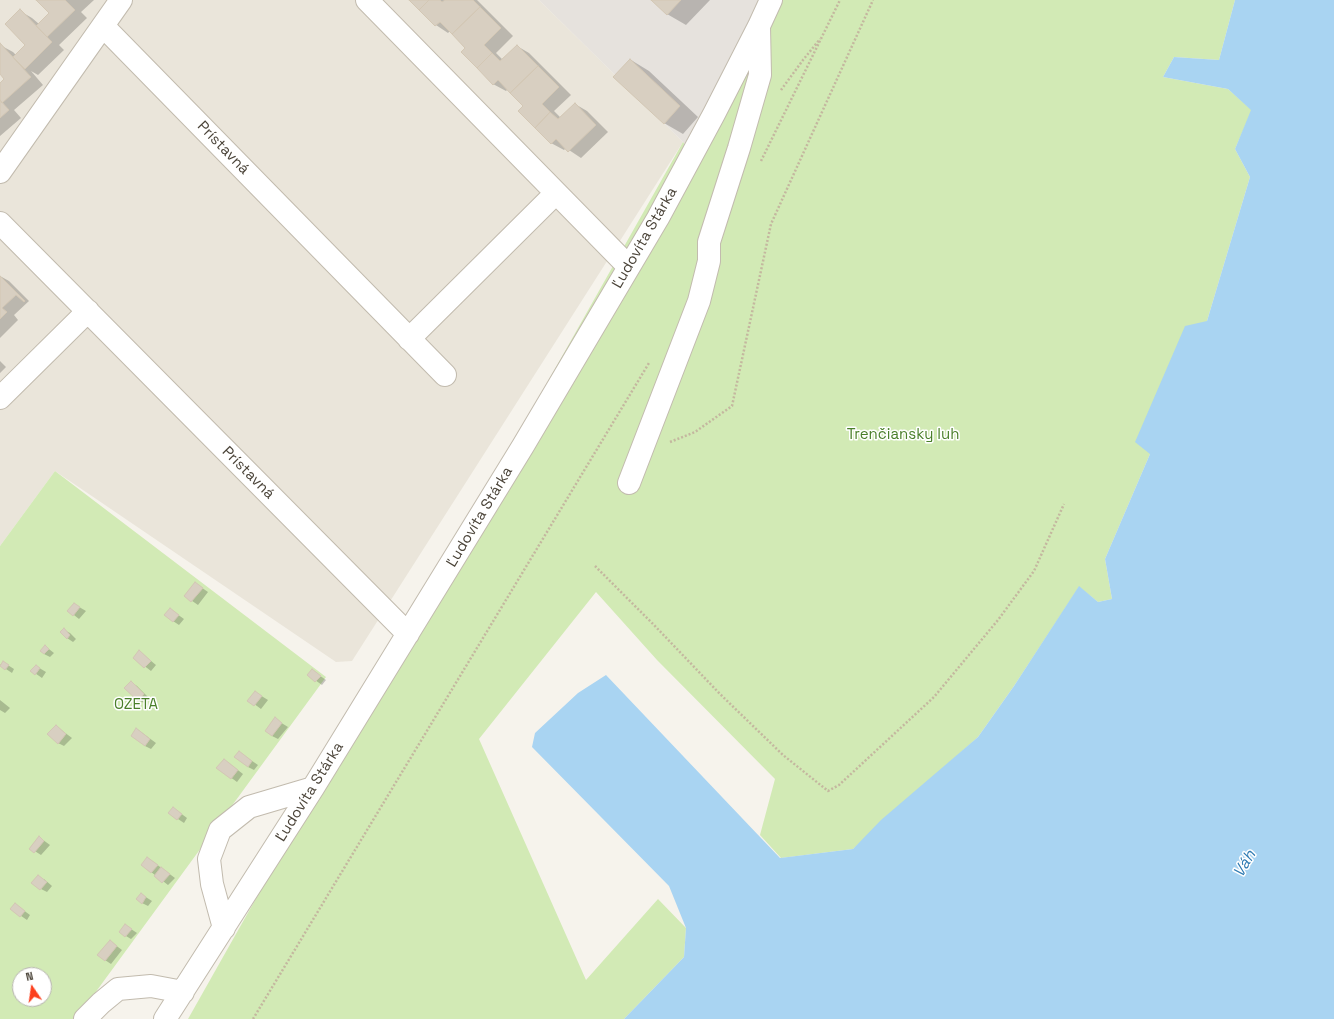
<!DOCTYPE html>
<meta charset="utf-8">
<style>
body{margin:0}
#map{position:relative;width:1334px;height:1019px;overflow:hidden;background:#f6f3ec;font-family:"Space Grotesk",sans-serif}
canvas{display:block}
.north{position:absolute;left:12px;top:967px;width:40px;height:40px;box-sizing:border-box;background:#fff;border:1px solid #b7b4b0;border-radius:50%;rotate:347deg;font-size:11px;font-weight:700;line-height:16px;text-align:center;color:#4b4439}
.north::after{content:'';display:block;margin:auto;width:14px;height:18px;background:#fc3f1d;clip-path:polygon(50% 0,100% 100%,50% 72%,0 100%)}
</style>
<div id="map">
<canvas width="1334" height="1019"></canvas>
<div class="north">N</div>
</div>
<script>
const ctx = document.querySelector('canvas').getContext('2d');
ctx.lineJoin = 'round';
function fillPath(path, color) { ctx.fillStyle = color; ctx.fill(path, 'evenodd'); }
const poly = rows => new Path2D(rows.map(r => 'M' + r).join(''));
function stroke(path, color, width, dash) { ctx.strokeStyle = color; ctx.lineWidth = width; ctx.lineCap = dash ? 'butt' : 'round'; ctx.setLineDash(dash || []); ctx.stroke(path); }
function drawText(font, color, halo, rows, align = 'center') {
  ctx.font = font + ' "Space Grotesk",sans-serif'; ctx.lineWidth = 3; ctx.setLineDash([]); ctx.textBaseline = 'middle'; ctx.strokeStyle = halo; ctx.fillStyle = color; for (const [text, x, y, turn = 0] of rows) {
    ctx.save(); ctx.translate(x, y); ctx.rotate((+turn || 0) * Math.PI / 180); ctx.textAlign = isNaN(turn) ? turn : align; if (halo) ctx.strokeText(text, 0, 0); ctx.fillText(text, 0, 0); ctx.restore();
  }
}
fillPath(poly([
 [0,0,539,0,683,142,352,661,336,662,55,471,0,546]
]), '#eae5da');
fillPath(poly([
 [539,0,780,0,699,162,683,142]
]), '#e6e2dd');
fillPath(poly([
 [780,0,1235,0,1219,60,1174,57,1163,77,1228,89,1252,110,1235,149,1250,177,1207,321,1105,559,1112,599,1098,602,1079,587,1014,686,978,737,853,849,781,858,760,835,775,779,657,660,596,592,479,739,586,980,658,899,686,928,684,957,624,1019,188,1019,683,142,698,162],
 [55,471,326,677,76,1019,0,1019,0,546],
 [20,975,44,975,44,999,20,999]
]), '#d2eab5');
fillPath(poly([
 [1235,0,1334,0,1334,1019,624,1019,684,957,686,928,669,886,532,747,535,733,578,693,606,675,780,858,853,849,881,820,978,737,1014,686,1079,586,1098,602,1112,599,1105,559,1150,454,1135,442,1185,326,1207,321,1250,177,1235,149,1251,110,1228,89,1163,77,1174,57,1219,60]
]), '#a9d4f2');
fillPath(poly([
 [37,0,94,0,81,12,87,18,59,45,64,50,38,75,31,71,43,85,14,110,21,118,0,136,0,84,6,79,0,72,0,45,13,52,16,55,27,45,20,11,32,18,39,24,50,13],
 [411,0,444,0,445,1,446,0,477,0,513,36,496,53,503,60,517,46,529,53,571,95,554,111,561,118,575,104,587,111,608,132,581,158,566,148,564,150,551,143,525,106,508,89,506,91,493,84,467,48,450,31,448,33,436,25],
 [653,0,710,0,686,25,667,14],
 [631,60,649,71,698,117,683,134,664,123],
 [0,276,9,281,29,301,14,315,18,320,0,338],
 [0,361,6,367,0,373],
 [195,583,208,592,198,605,185,596],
 [74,604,86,611,79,619,69,611],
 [170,609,184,619,179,625,173,621],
 [64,630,70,633,76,639,73,642,67,638],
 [45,646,54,653,50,657,44,654],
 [139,651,156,665,151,671,134,658],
 [3,662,14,669,12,673,0,665],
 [36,666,46,672,42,678,32,671],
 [312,670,326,680,322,685,308,675],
 [131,682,137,686,149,698,144,703,138,700],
 [255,692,268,700,261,709,249,700],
 [0,700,10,708,5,713,0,710],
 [275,719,288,727,278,739,272,736],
 [56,726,72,738,64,746,58,743],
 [137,729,156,743,151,749,145,746],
 [239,752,258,765,254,770,248,767],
 [230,764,243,774,237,782,218,768],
 [179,812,187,818,184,823,169,813],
 [39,837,50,845,41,855,30,848],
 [148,858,175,878,168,885,142,865],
 [44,879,52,886,47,892,41,889],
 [141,894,152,901,148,906,142,903],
 [15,904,30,915,27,920,11,909],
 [131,929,137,933,131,939,126,936],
 [110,941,122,950,111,964,105,960]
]), '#0003');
const building = poly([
 [36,0,65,0,75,10,47,37,36,26,49,13,36,0],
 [409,0,429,0,419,10,409,0],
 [429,0,440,0,442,2,445,0,473,0,480,7,452,34,440,22,435,26,419,10,429,0],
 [651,0,681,0,667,15,651,0],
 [480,7,501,28,484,45,492,53,477,68,461,52,465,48,452,34,480,7],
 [20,9,52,42,25,69,13,57,25,45,5,24,20,9],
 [0,43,31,77,2,103,0,100,0,83,4,79,0,74,0,43],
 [517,45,538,66,510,93,498,80,493,85,477,68,492,53,500,61,517,45],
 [630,59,680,106,664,124,613,77,630,59],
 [538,66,559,87,542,104,550,112,535,128,518,111,523,106,510,93,538,66],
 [0,100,9,110,0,118,0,100],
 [575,103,596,125,568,152,556,139,551,144,535,128,550,112,558,119,575,103],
 [0,276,25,301,24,302,16,295,2,308,7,312,0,319,0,276],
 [195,582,203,588,191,602,184,596,195,582],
 [74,603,80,607,73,616,67,611,74,603],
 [170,608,179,615,173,622,164,615,170,608],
 [64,628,70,635,67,639,60,632,64,628],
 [45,645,49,649,44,654,40,651,45,645],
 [139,650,151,661,144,668,133,658,139,650],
 [3,661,9,665,5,670,0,666,3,661],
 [36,665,40,668,35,675,30,671,36,665],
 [312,669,321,676,315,682,307,675,312,669],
 [131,681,144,694,138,701,124,688,131,681],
 [255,691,262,696,254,706,247,701,255,691],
 [275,717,282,723,272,736,265,731,275,717],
 [56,725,66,734,58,744,47,734,56,725],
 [136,728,150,739,145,746,131,736,136,728],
 [239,751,252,761,248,767,234,757,239,751],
 [224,759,238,770,231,779,216,768,224,759],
 [173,807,182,814,177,820,168,813,173,807],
 [39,836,44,841,34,853,29,849,39,836],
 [147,857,158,865,151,873,141,865,147,857],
 [161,867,170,874,162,883,154,876,161,867],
 [38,875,47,882,40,890,31,883,38,875],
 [141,893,146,897,142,904,136,899,141,893],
 [15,903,25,911,20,917,10,909,15,903],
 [125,924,132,929,125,937,119,932,125,924],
 [110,940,117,946,105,961,97,955,110,940]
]);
fillPath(building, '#d8cfc1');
stroke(building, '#d3c7b4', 1);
const minor = poly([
 [367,0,628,266],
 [103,26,445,375],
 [0,172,121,0],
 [0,223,408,634],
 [409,339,556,193],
 [0,398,88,311],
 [629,483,699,301,709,261,709,242,739,148,760,75,759,27],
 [224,928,212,884,209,859,220,830,249,807,313,788],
 [85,1019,101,1003,118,989,151,986,183,992],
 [165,1019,313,788,523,446,658,218,714,114,759,26,771,0]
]);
stroke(minor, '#c2bbae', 24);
stroke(poly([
 [781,90,803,60,820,39],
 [761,161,840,0],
 [670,442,695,432,732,406,771,224,873,0],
 [595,566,654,625,720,694,783,755,828,791,839,785,934,697,998,620,1034,571,1064,504],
 [253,1019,649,363]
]), '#c4b79f', 2.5, [2, 2]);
stroke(minor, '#fff', 22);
drawText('15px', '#4b4439', '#fff', [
 ["Prístavná",223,148,46],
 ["Ľudovíta Stárka",645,238,-60],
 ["Prístavná",248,473,45],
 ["Ľudovíta Stárka",480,517,-59],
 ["Ľudovíta Stárka",310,792,-58]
]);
drawText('15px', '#4a7f2a', '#fff', [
 ["Trenčiansky luh",903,435],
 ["OZETA",136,705]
]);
drawText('italic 16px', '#2e7ab2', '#fff', [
 ["Váh",1245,864,-60]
]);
</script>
